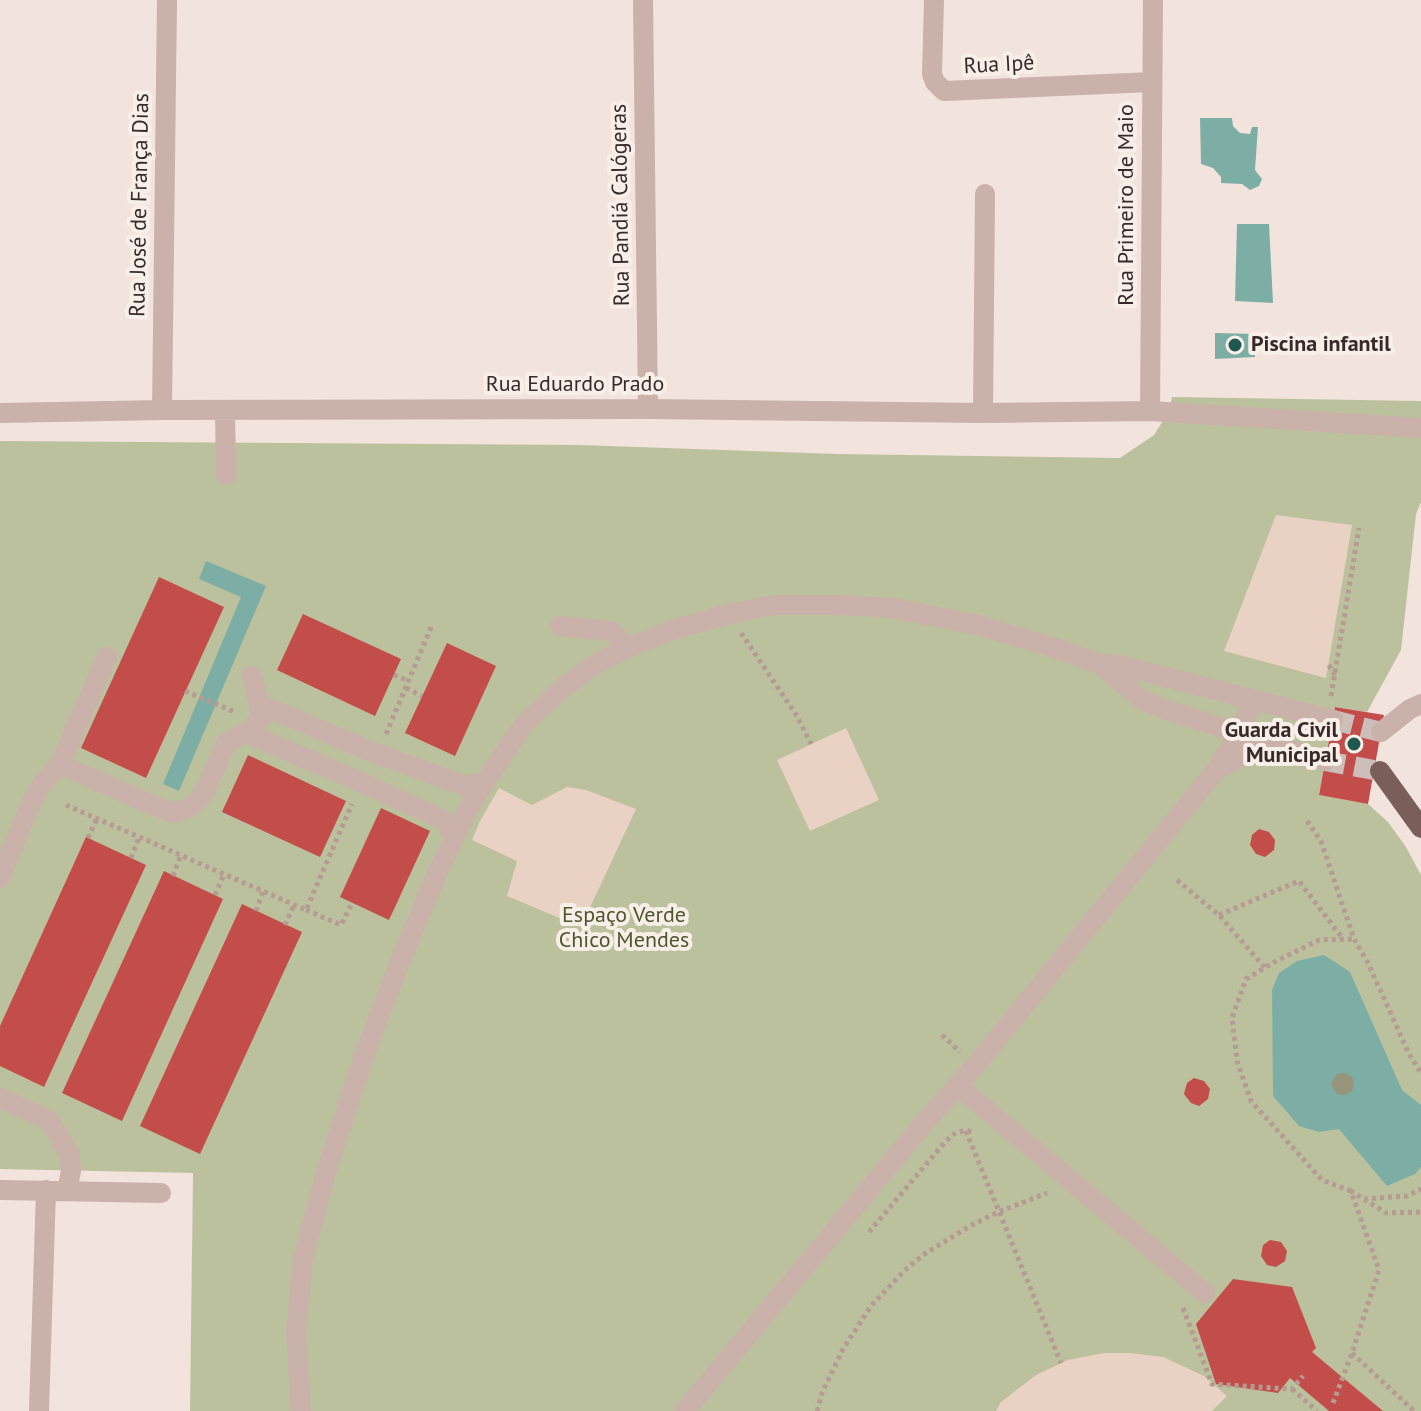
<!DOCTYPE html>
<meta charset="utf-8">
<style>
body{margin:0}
canvas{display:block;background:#f2e3dd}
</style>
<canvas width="1421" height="1411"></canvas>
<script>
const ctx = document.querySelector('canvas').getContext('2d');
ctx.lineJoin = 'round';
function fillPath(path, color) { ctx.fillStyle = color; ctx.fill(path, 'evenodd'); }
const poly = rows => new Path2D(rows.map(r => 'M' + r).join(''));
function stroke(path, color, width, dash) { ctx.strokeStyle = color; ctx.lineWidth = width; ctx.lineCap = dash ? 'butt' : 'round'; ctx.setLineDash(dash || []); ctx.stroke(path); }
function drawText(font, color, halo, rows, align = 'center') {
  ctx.font = font + ' "PT Sans",sans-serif'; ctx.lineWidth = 8; ctx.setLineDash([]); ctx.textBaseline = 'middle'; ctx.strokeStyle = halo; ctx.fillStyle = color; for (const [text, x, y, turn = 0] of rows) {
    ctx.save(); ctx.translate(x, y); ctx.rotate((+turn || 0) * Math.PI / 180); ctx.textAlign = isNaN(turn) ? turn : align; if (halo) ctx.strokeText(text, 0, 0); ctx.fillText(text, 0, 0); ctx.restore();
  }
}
fillPath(poly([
 [1172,397,1421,401,1421,502,1416,514,1401,650,1367,712,1335,707,1319,795,1368,804,1388,822,1406,847,1421,875,1421,1411,190,1411,193,1173,0,1169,0,441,580,445,837,454,1120,458,1154,435,1169,411]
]), '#bcc19d');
fillPath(poly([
 [1276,515,1352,525,1326,678,1224,651],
 [846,728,879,800,810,831,777,760],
 [567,787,586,790,636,809,581,927,507,896,517,861,472,840,480,821,499,788,532,805],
 [1104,1353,1130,1353,1163,1357,1204,1376,1227,1396,1212,1411,996,1411,1001,1402,1036,1375,1068,1360]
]), '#e9d1c4');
fillPath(poly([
 [1200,118,1232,118,1233,126,1240,133,1250,134,1252,127,1258,127,1255,170,1262,179,1259,186,1250,190,1242,184,1221,183,1221,177,1213,168,1201,164],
 [1237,224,1269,224,1273,303,1235,301],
 [1215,333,1255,334,1255,357,1215,359],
 [206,561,266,586,179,791,163,784,241,597,199,579],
 [1324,955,1350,972,1402,1090,1421,1105,1421,1167,1415,1174,1387,1186,1339,1129,1319,1132,1299,1126,1273,1096,1272,990,1279,973,1297,961]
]), '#7daea5');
fillPath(poly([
 [159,577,224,607,146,778,81,748],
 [303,614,401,659,375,716,277,670],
 [447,643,496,666,455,756,405,733],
 [1335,707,1384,715,1368,804,1319,795],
 [248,755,346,801,320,857,222,812],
 [381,808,430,831,389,920,340,897],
 [1259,829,1269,832,1275,840,1274,850,1265,857,1256,854,1250,845,1252,835],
 [86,837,146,865,44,1087,0,1066,0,1026],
 [164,871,223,899,122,1121,62,1093],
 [242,904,302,932,200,1154,140,1126],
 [1194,1078,1204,1081,1210,1089,1208,1099,1199,1106,1191,1103,1184,1094,1187,1083],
 [1270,1240,1281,1242,1287,1251,1285,1261,1276,1267,1267,1265,1261,1256,1263,1245],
 [1233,1279,1292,1287,1316,1348,1312,1352,1383,1411,1329,1411,1290,1378,1278,1393,1216,1384,1196,1324]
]), '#c34d4a');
stroke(poly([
 [1333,720,1381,732],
 [1325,761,1374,770]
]), '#cdbeb9', 20, [20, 10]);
stroke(poly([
 [741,633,797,716,811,744],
 [1329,665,1335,675],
 [394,675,409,681],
 [406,688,422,696],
 [185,691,235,712],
 [1331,696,1359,528],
 [386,734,432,625],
 [66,805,306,910,352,804],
 [1307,821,1321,841,1354,939,1368,963,1409,1054,1421,1073],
 [88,838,97,818],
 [131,858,139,837],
 [173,876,181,855],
 [1177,880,1219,915,1265,968],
 [215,895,224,874],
 [306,910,341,925,352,903],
 [256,911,263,891],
 [1219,915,1299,881,1343,939],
 [285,925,294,905],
 [942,1035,960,1052],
 [966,1131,1061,1363],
 [1351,1191,1322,1180,1251,1101,1237,1061,1232,1018,1246,979,1278,960,1319,940,1354,939],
 [1364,1199,1407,1196,1421,1189],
 [869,1232,945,1142,954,1134,965,1130,973,1132],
 [1183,1308,1212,1384,1292,1389,1303,1376],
 [1352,1353,1414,1411],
 [1292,1389,1317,1411],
 [1333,1403,1352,1353,1379,1270,1351,1191,1386,1213,1421,1212],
 [817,1411,822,1393,843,1349,871,1306,906,1269,926,1253,970,1226,998,1212,1047,1193]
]), '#b69b93', 5, [4, 4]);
stroke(poly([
 [643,0,648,409],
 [934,0,932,74,935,82,944,91,1152,82],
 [162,410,167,0],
 [225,410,226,475],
 [1150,411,1153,0],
 [0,413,162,410,648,409,983,413,1150,411,1421,428],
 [983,413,985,194],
 [560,626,611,631,628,648],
 [1100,664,1142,700,1167,710,1325,761],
 [259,704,370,751,457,783,464,785,484,783],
 [1381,732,1410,709,1421,704],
 [246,733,356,780,437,817,446,822,454,837],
 [60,764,107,657],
 [1217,769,1272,744],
 [0,878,31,803,42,784,60,764,138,799,173,813,191,807,203,795,227,742,246,733,260,720,259,704,252,676],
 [958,1086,1205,1293],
 [0,1098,49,1120,69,1153,71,1171,67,1191],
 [0,1190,161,1193],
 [39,1411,46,1190],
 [301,1411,296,1331,303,1259,327,1169,363,1059,401,959,438,872,467,811,481,788,524,724,566,685,596,664,628,648,672,630,729,614,774,605,837,605,892,608,978,625,1058,649,1100,664,1119,665,1333,720],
 [685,1411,920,1128,975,1066,1217,769,1240,732,1252,699]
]), '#cab1a9', 20);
stroke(poly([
 [1380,771,1421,828]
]), '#795e5a', 20);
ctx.fillStyle = '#98957c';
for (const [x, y] of [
 [1343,1084]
]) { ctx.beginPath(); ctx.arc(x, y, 11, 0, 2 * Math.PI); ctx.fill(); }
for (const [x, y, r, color] of [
 [1235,345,8,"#1f584f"],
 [1354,744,8,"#1f584f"]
]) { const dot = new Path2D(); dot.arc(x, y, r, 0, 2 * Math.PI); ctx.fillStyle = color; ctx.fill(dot); stroke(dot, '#f9efe9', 3); }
drawText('22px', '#372a29', '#f9efe9', [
 ["Rua Ipê",999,65,-3],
 ["Rua José de França Dias",140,205,-89],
 ["Rua Pandiá Calógeras",621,205,-91],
 ["Rua Primeiro de Maio",1127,205,-90],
 ["Rua Eduardo Prado",575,385]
]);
drawText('bold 22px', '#372a29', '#f9efe9', [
 ["Piscina infantil",1251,345],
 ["Guarda Civil",1338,731,"right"],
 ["Municipal",1338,756,"right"]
], 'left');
drawText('22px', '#4f552d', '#f9efe9', [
 ["Espaço Verde",624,916],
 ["Chico Mendes",624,941]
]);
</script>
